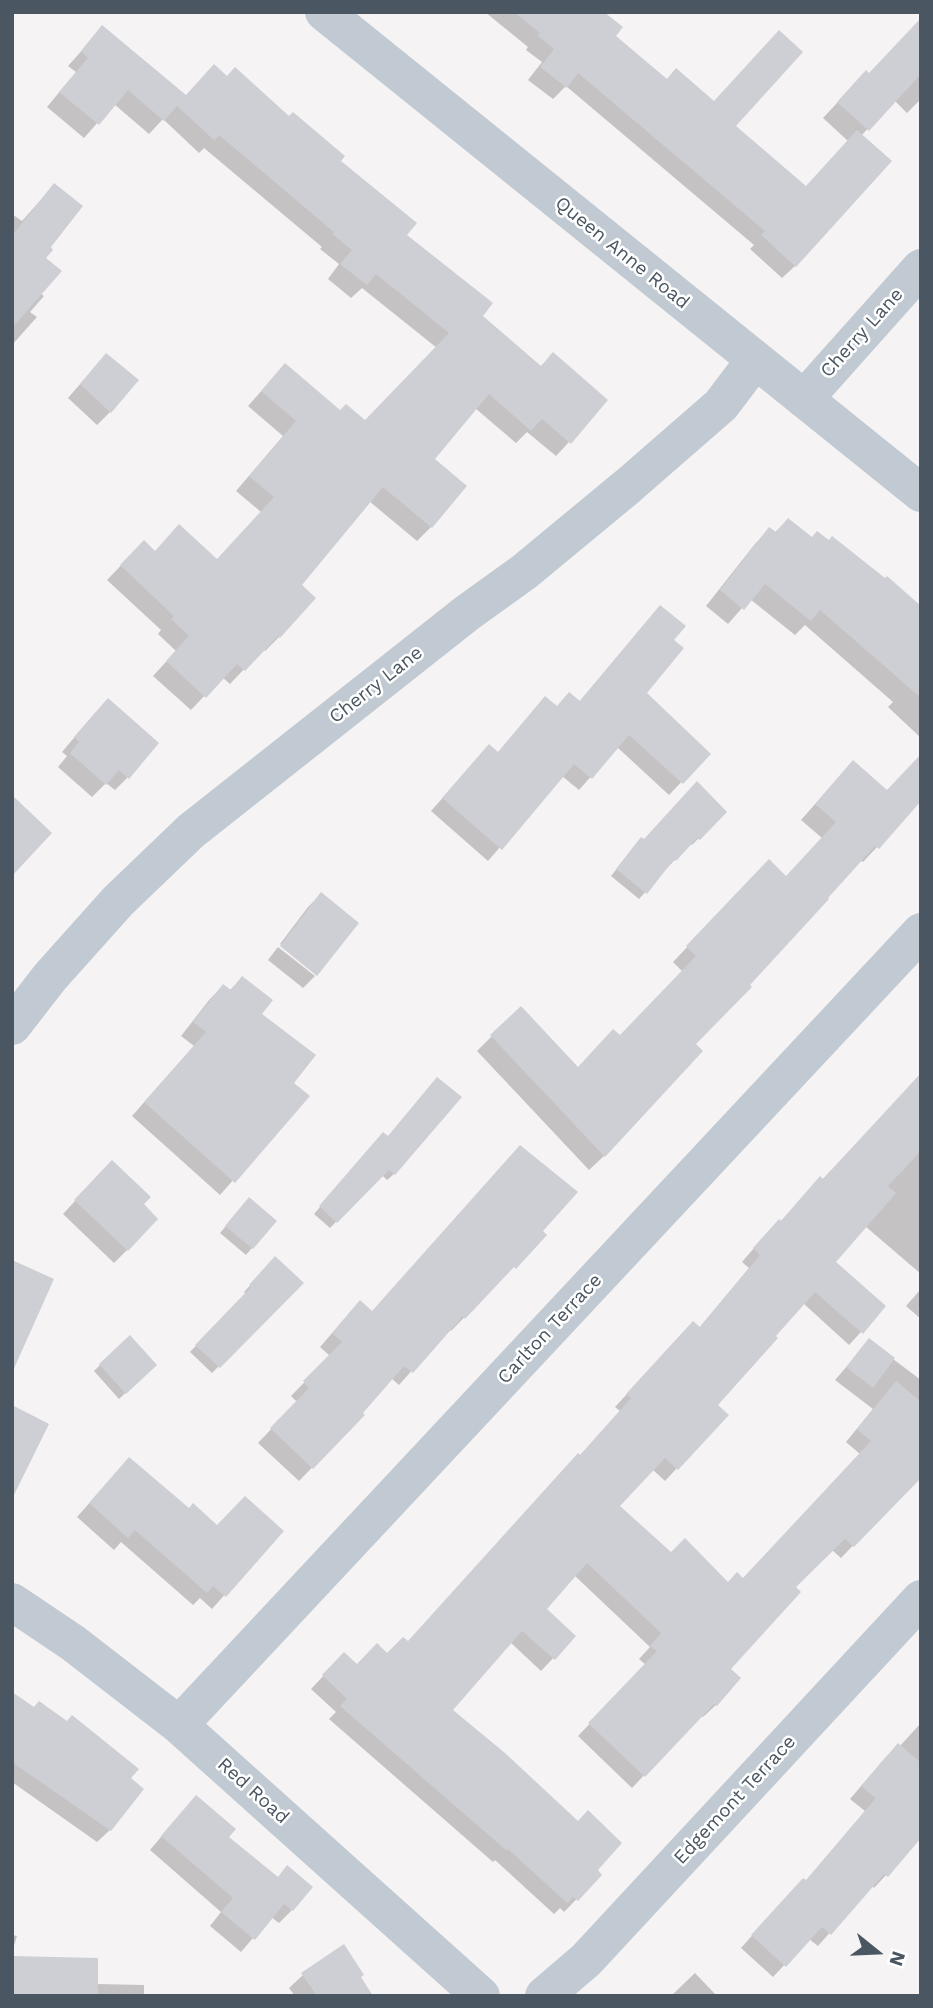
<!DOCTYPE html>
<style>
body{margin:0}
#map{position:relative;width:933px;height:2008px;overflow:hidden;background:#f5f3f3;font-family:"Work Sans",sans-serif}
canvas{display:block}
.frame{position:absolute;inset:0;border:14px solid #4a5661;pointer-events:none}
.north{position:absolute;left:842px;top:1917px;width:70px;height:70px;-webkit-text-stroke:5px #fff;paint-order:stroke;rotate:108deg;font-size:19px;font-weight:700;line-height:28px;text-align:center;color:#4a5661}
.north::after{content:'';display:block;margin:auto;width:24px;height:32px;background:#4a5661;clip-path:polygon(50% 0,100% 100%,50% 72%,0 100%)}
</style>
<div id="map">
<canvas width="933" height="2008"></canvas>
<div class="frame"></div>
<div class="north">N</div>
</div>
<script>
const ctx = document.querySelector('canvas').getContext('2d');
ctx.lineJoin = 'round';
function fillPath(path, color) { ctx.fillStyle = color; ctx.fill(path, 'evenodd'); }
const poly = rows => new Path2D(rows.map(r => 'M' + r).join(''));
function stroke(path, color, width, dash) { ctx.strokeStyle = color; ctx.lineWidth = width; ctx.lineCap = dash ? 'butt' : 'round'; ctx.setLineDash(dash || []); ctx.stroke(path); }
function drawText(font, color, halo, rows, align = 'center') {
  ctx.font = font + ' "Work Sans",sans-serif'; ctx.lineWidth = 5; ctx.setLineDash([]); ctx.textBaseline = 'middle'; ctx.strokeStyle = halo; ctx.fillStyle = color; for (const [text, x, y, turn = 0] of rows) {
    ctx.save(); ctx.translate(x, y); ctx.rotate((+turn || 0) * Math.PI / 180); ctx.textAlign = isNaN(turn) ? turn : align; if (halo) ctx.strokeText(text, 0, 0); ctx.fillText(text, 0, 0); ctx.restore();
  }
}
fillPath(poly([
 [485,12,601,12,613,36,666,81,733,127,805,188,848,141,823,118,851,88,869,75,921,19,921,99,907,113,894,100,861,136,795,266,782,278,750,249,754,245,566,86,553,99,528,80,542,62,526,50,528,47],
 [102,28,185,97,339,161,480,316,569,442,556,456,527,432,516,443,475,408,433,459,431,527,417,541,369,501,299,585,279,637,265,651,263,649,230,684,222,677,191,710,153,676,176,651,158,634,161,630,107,580,130,556,155,552,217,561,261,512,236,491,283,436,248,406,271,380,365,422,437,348,362,288,351,298,328,279,339,264,320,249,322,247,204,148,199,153,163,119,149,134,114,104,84,138,47,107,76,72,68,66],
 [54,185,48,248,44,258,40,293,44,296,30,312,37,317,12,345,12,214,22,221],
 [94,368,110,412,97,425,68,398],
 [788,520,811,539,921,608,921,738,888,707,893,702,805,625,795,635,750,599,728,624,706,606,755,544,769,529,774,533],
 [648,620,672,641,645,693,708,754,669,795,617,747,579,790,562,776,488,861,431,811,489,746,497,753,556,707,579,702],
 [95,713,128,777,115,790,106,783,92,797,58,767,67,756,62,752],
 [838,778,887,792,877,847,863,862,860,860,693,1044,604,1156,589,1170,477,1051,492,1036,578,1069,620,1037,683,972,673,962,754,877,786,878,822,838,801,820],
 [724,812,692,845,690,843,639,899,611,876,635,846],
 [321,894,317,973,280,944,308,907],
 [278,947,315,976,303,988,268,960],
 [242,978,292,1083,307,1096,220,1195,132,1116,194,1046,181,1036,210,999,223,986,229,991],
 [921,1075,921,1274,865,1226,834,1262,861,1332,849,1345,803,1303,716,1405,726,1415,665,1481,652,1469,618,1506,671,1555,727,1584,743,1580,860,1454,846,1442,873,1409,835,1380,869,1341,921,1380,921,1475,841,1558,831,1549,793,1588,728,1669,716,1705,703,1717,701,1715,632,1788,578,1736,646,1665,639,1659,650,1647,574,1575,545,1610,574,1636,541,1671,510,1642,451,1710,600,1875,564,1912,560,1908,554,1914,495,1860,493,1862,329,1719,336,1712,311,1689,344,1654,357,1666,387,1656,408,1643,621,1412,615,1407,681,1335,699,1328,749,1268,742,1262,767,1233,780,1222,820,1178,822,1180],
 [377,1141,394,1174,387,1180,382,1175,330,1228,314,1214],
 [99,1175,141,1204,127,1250,114,1263,63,1214],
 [243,1206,275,1221,246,1255,220,1233],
 [541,1232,544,1235,451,1331,449,1329,399,1385,391,1378,361,1413,363,1415,299,1481,258,1443,297,1402,291,1396,330,1356,320,1347,347,1316,372,1312],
 [275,1259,302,1283,212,1373,190,1352,246,1294,244,1292],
 [921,1289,921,1319,906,1306],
 [100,1365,149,1371,119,1399,94,1371],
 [116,1473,217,1527,281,1531,212,1609,200,1598,193,1605,121,1542,114,1550,77,1517],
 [12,1694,128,1779,110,1830,97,1842,12,1782],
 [921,1723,921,1835,886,1875,874,1888,872,1885,818,1946,809,1939,773,1977,741,1948,791,1892,805,1882,865,1811,850,1799,886,1757,899,1747],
 [183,1811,227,1837,292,1910,279,1923,271,1917,241,1952,210,1926,221,1912,150,1850],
 [12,1935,17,1936,12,1952],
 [695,1973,717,1996,671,1996],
 [303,1975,359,1977,371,1996,295,1996,289,1988],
 [96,1984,144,1985,144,1996,39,1996]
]), '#0003');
fillPath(poly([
 [514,12,604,12,623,27,616,36,667,79,676,68,714,101,779,30,803,52,736,126,806,186,857,130,892,161,796,267,761,235,765,231,578,73,567,88,540,67,554,49,538,36,540,33],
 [921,18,921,74,869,131,837,102,866,70,869,73],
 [102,25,186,95,214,64,227,76,235,67,289,116,293,112,345,156,341,161,417,223,407,235,493,303,483,316,541,366,553,352,608,400,571,444,542,419,531,431,489,394,435,459,467,486,432,528,383,487,302,585,316,598,280,638,278,636,245,671,237,664,206,698,166,661,189,636,171,619,174,616,120,565,144,540,155,551,179,524,217,559,274,497,249,476,296,421,261,391,285,363,340,410,346,404,365,420,449,333,376,274,367,285,340,264,352,250,332,234,334,232,219,135,214,140,177,106,164,121,128,90,99,125,59,92,88,58,81,51],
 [54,183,83,206,51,247,53,250,46,258,62,271,12,328,12,229,15,232],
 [106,353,139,380,111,413,80,384],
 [788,518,812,537,817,531,829,540,832,536,885,578,887,576,921,606,921,698,820,610,811,621,765,584,744,610,720,590,769,527,776,532],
 [660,605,686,626,674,640,684,648,647,693,711,754,683,784,629,735,592,779,574,764,502,850,442,798,489,744,498,752,545,696,557,706,569,692,580,701],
 [108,698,159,743,129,779,119,770,106,785,70,753,79,742,74,737],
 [921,754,921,801,879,849,875,846,828,898,829,899,750,985,752,987,696,1044,703,1051,605,1157,490,1035,521,1006,578,1067,613,1029,620,1035,696,956,686,946,769,859,786,876,836,822,815,804,853,760,887,790],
 [697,781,727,812,700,840,697,838,676,861,674,859,647,894,616,869,641,837,644,839],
 [12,795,52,833,12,876],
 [321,892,359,923,317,976,280,946],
 [242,976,273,1000,262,1014,316,1055,294,1083,310,1096,235,1183,144,1102,206,1032,193,1022,223,984,231,990],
 [921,1073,921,1151,888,1186,896,1193,836,1262,886,1306,863,1334,815,1292,776,1336,778,1338,718,1405,729,1415,678,1470,665,1458,620,1506,671,1552,685,1538,728,1582,737,1572,743,1578,871,1441,857,1429,896,1381,921,1402,921,1478,854,1547,845,1539,796,1587,801,1592,731,1669,741,1678,717,1706,714,1704,645,1777,588,1723,657,1651,650,1646,661,1633,587,1563,547,1609,576,1636,555,1660,522,1631,453,1710,505,1753,578,1821,588,1810,622,1843,598,1870,602,1875,578,1901,573,1897,567,1903,508,1849,507,1851,340,1706,347,1699,322,1675,344,1652,357,1664,377,1643,387,1653,403,1637,408,1641,578,1453,580,1455,631,1398,626,1394,693,1321,700,1327,760,1255,753,1248,779,1219,781,1221,820,1176,823,1179],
 [437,1077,462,1097,395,1175,389,1170,337,1223,319,1206,383,1132,388,1136],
 [520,1145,578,1192,543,1231,547,1235,516,1269,514,1267,465,1319,463,1316,413,1373,404,1366,363,1413,365,1415,313,1469,270,1428,309,1388,303,1381,342,1342,332,1333,360,1300,372,1311],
 [112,1160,151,1197,144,1204,158,1219,128,1251,74,1200],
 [249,1197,277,1221,253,1249,225,1226],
 [275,1256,304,1283,220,1368,195,1345,251,1287,249,1285],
 [12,1260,54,1279,12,1373],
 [130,1335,157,1365,126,1394,99,1364],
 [869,1338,895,1358,873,1388,846,1367],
 [12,1405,49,1424,12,1499],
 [129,1457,189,1508,193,1503,217,1525,245,1496,284,1531,226,1597,213,1586,207,1593,135,1530,128,1538,89,1503],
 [12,1692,34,1707,39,1701,67,1721,72,1715,139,1769,131,1778,144,1789,111,1831,12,1762],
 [898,1743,921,1763,921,1838,888,1877,884,1874,831,1935,822,1927,786,1967,751,1935,803,1878,806,1880,876,1798,861,1786],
 [196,1795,236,1829,229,1837,278,1877,287,1865,313,1887,293,1911,284,1904,255,1940,221,1912,233,1898,161,1836],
 [344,1944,364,1975,361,1977,373,1996,317,1996,301,1973],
 [12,1956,98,1958,98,1996,12,1996]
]), '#cdcfd5');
stroke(poly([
 [324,12,921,493],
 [804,399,921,268],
 [12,1026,50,977,118,901,191,831,467,613,524,572,628,486,721,405,755,360],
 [12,1602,73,1643,179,1725,481,1996],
 [179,1725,921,932],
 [544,1996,586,1960,921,1599]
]), '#c1cad2', 38);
drawText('19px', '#4a5661', '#fff', [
 ["Queen Anne Road",622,253,39],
 ["Cherry Lane",862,333,-48],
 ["Cherry Lane",376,685,-38],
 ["Carlton Terrace",550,1329,-47],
 ["Red Road",253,1791,42],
 ["Edgemont Terrace",735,1800,-47]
]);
</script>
